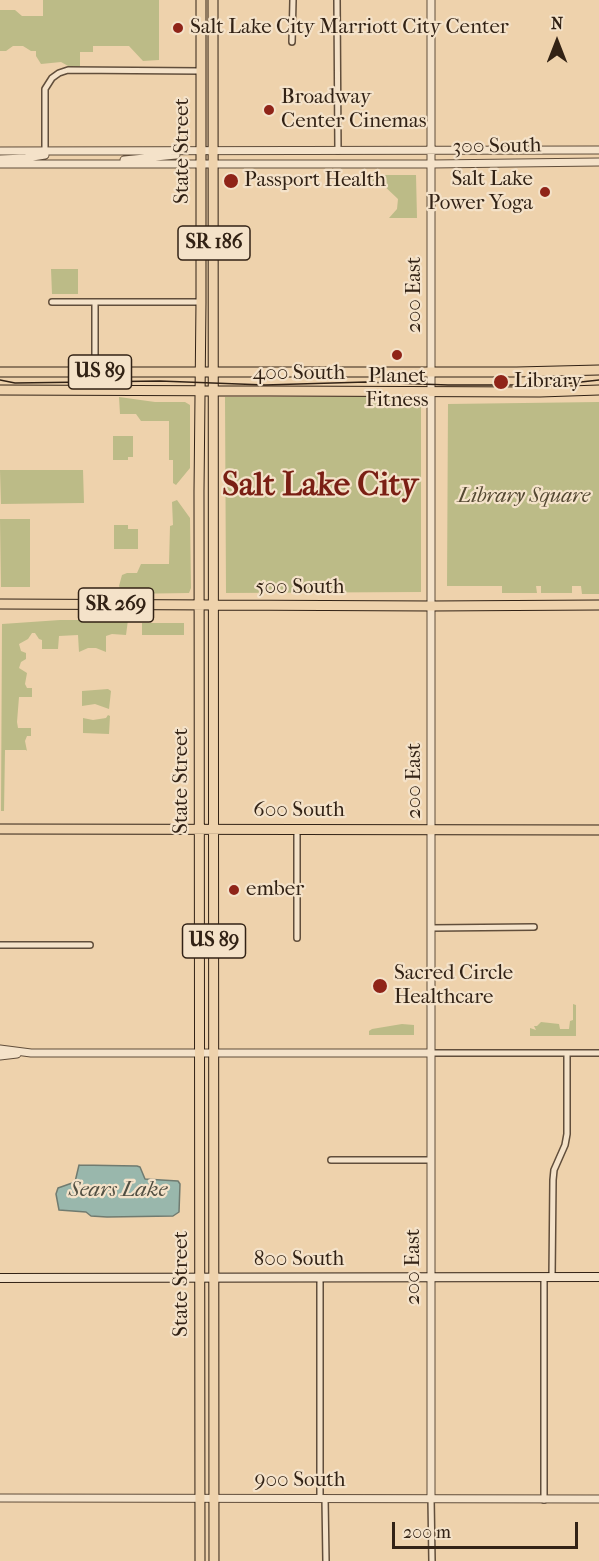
<!DOCTYPE html>
<style>
body{margin:0}
#map{position:relative;width:599px;height:1561px;overflow:hidden;background:#eed2ac;font-family:"IM FELL French Canon",serif}
canvas{display:block}
.north{position:absolute;left:527px;top:12px;width:60px;height:60px;-webkit-text-stroke:4px #f4e2c9;paint-order:stroke;rotate:0deg;font-size:16px;font-weight:700;line-height:24px;text-align:center;color:#322215}
.north::after{content:'';display:block;margin:auto;width:21px;height:27px;background:#322215;clip-path:polygon(50% 0,100% 100%,50% 72%,0 100%)}
.scale{position:absolute;left:392px;top:1522px;width:186px;height:27px;box-sizing:border-box;border:3px solid #322215;border-top:0;padding-left:8px;font-size:18px;line-height:21px;white-space:nowrap;color:#322215;-webkit-text-stroke:4px #f4e2c9;paint-order:stroke}
</style>
<div id="map">
<canvas width="599" height="1561"></canvas>
<div class="north">N</div>
<div class="scale">200 m</div>
</div>
<script>
const ctx = document.querySelector('canvas').getContext('2d');
ctx.lineJoin = 'round';
function fillPath(path, color) { ctx.fillStyle = color; ctx.fill(path, 'evenodd'); }
const poly = rows => new Path2D(rows.map(r => 'M' + r).join(''));
function stroke(path, color, width, dash) { ctx.strokeStyle = color; ctx.lineWidth = width; ctx.lineCap = dash ? 'butt' : 'round'; ctx.setLineDash(dash || []); ctx.stroke(path); }
function drawText(font, color, halo, rows, align = 'center') {
  ctx.font = font + ' "IM FELL French Canon",serif'; ctx.lineWidth = 4.5; ctx.setLineDash([]); ctx.textBaseline = 'middle'; ctx.strokeStyle = halo; ctx.fillStyle = color; for (const [text, x, y, turn = 0] of rows) {
    ctx.save(); ctx.translate(x, y); ctx.rotate((+turn || 0) * Math.PI / 180); ctx.textAlign = isNaN(turn) ? turn : align; if (halo) ctx.strokeText(text, 0, 0); ctx.fillText(text, 0, 0); ctx.restore();
  }
}
fillPath(poly([
 [43,0,159,0,159,60,143,61,129,46,93,46,93,52,80,52,80,67,70,67,61,62,41,64,36,56,36,51,31,51,23,46,13,46,6,51,0,51,0,10,15,10,22,16,43,16],
 [359,175,416,175,417,218,389,218,397,209,398,199,380,182,359,182],
 [51,269,78,269,78,294,52,294],
 [119,397,155,402,185,402,190,405,190,468,176,485,173,483,173,460,169,460,169,421,141,421,136,414,120,414],
 [225,397,421,397,421,592,226,593],
 [599,402,599,594,582,594,581,586,572,586,572,593,541,593,541,586,536,586,537,593,502,593,502,586,447,586,448,404],
 [113,436,133,436,133,457,128,457,128,460,113,460],
 [0,470,83,470,84,503,1,504],
 [177,500,190,518,191,588,189,593,123,594,119,586,122,575,127,573,137,573,141,564,169,564,170,526,173,525,172,502],
 [0,519,30,519,30,587,1,587],
 [114,525,128,525,128,529,138,529,138,549,114,549],
 [60,620,128,620,126,635,112,634,106,636,106,652,96,648,88,648,79,652,78,635,59,636,58,649,42,649,42,640,39,639,35,633,32,633,28,639,19,644,21,651,26,653,26,659,21,662,19,668,27,673,25,684,27,688,32,688,32,697,19,697,17,722,18,728,31,728,31,736,27,736,25,741,27,751,26,750,5,750,4,811,1,811,2,624],
 [142,623,184,623,184,635,142,635],
 [108,689,111,691,109,709,95,704,82,706,82,691],
 [108,715,110,716,109,734,83,733,83,718,93,720,106,718],
 [573,1004,576,1005,576,1036,530,1036,530,1028,536,1030,534,1026,537,1026,541,1022,559,1024,560,1029,569,1029,570,1021,573,1020],
 [402,1024,414,1025,414,1035,369,1035,369,1031,372,1029]
]), '#bcbb87');
const water = poly([
 [79,1165,137,1166,140,1167,145,1179,178,1181,180,1184,179,1212,173,1216,107,1217,91,1216,86,1212,59,1210,56,1194,58,1188,75,1182,79,1165]
]);
fillPath(water, '#99b7ac');
stroke(water, '#707b70', 1.5);
const minor = poly([
 [337,0,338,151],
 [292,42,293,0],
 [45,151,45,89,52,78,59,73,68,70,201,71],
 [52,302,201,302],
 [95,372,95,302],
 [297,829,297,938],
 [431,928,534,927],
 [0,945,90,945],
 [430,1053,599,1053],
 [331,1160,430,1160],
 [544,1277,544,1500],
 [552,1277,553,1180,554,1170,565,1145,567,1134,567,1053],
 [320,1278,320,1498],
 [325,1498,326,1561],
 [431,1498,432,1561]
]);
const tertiary = poly([
 [0,151,599,150],
 [0,159,26,158,45,155],
 [124,160,176,155],
 [0,164,432,164,599,162],
 [0,1049,31,1053,430,1053],
 [0,1056,17,1054],
 [0,1498,599,1499],
 [431,1498,431,0]
]);
const secondary = poly([
 [0,1278,599,1277]
]);
const primary = poly([
 [213,0,214,1561],
 [0,372,517,372,599,370],
 [0,390,540,392,599,390],
 [0,604,432,606,599,605],
 [0,829,599,830],
 [200,1561,199,491,201,302,201,0]
]);
stroke(minor, '#614e3b', 8);
stroke(tertiary, '#614e3b', 9);
stroke(secondary, '#322215', 10);
stroke(primary, '#322215', 11);
stroke(minor, '#f4e2c9', 5);
stroke(tertiary, '#f4e2c9', 7);
stroke(secondary, '#f4e2c9', 8);
stroke(primary, '#eed2ac', 9);
stroke(poly([
 [0,380,15,383,160,381,265,385,366,382,448,385,554,385,599,380]
]), '#322215', 1.5);
for (const [x, y, r, color] of [
 [178,28,6,"#8f2418"],
 [269,110,6,"#8f2418"],
 [231,181,8,"#8f2418"],
 [545,192,6,"#8f2418"],
 [397,355,6,"#8f2418"],
 [501,382,8,"#8f2418"],
 [234,890,6,"#8f2418"],
 [380,986,8,"#8f2418"]
]) { const dot = new Path2D(); dot.arc(x, y, r, 0, 2 * Math.PI); ctx.fillStyle = color; ctx.fill(dot); stroke(dot, '#f4e2c9', 2); }
for (const [x, y, w] of [
 [214,243,72],
 [100,372,63],
 [116,605,75],
 [214,941,63]
]) { const box = new Path2D(); box.roundRect(x - w / 2, y - 17, w, 34, 4.5); ctx.fillStyle = '#f4e2c9'; ctx.fill(box); stroke(box, '#322215', 1.5); }
drawText('bold 20px', '#322215', null, [
 ["SR 186",214,243],
 ["US 89",100,372],
 ["SR 269",116,605],
 ["US 89",214,941]
]);
drawText('21px', '#322215', '#f4e2c9', [
 ["Salt Lake City Marriott City Center",190,28],
 ["Broadway",281,98],
 ["Center Cinemas",281,122],
 ["Salt Lake",533,180,"right"],
 ["Power Yoga",533,204,"right"],
 ["Passport Health",244,181],
 ["Planet",397,377,"center"],
 ["Fitness",397,401,"center"],
 ["Library",514,382],
 ["ember",246,890],
 ["Sacred Circle",394,974],
 ["Healthcare",394,998]
], 'left');
drawText('21px', '#322215', '#f4e2c9', [
 ["300 South",497,147,-1],
 ["State Street",183,151,-90],
 ["200 East",415,295,-90],
 ["400 South",299,374],
 ["500 South",300,588],
 ["State Street",182,781,-90],
 ["200 East",415,781,-90],
 ["600 South",299,811],
 ["800 South",299,1260],
 ["200 East",414,1267,-90],
 ["State Street",182,1284,-90],
 ["900 South",300,1481]
]);
drawText('italic 21px', '#544832', '#f4e2c9', [
 ["Library Square",524,497]
]);
drawText('italic 22px', '#514f42', '#f4e2c9', [
 ["Sears Lake",118,1191]
]);
drawText('bold 33px', '#7a1f14', '#f4e2c9', [
 ["Salt Lake City",320,487]
]);
</script>
